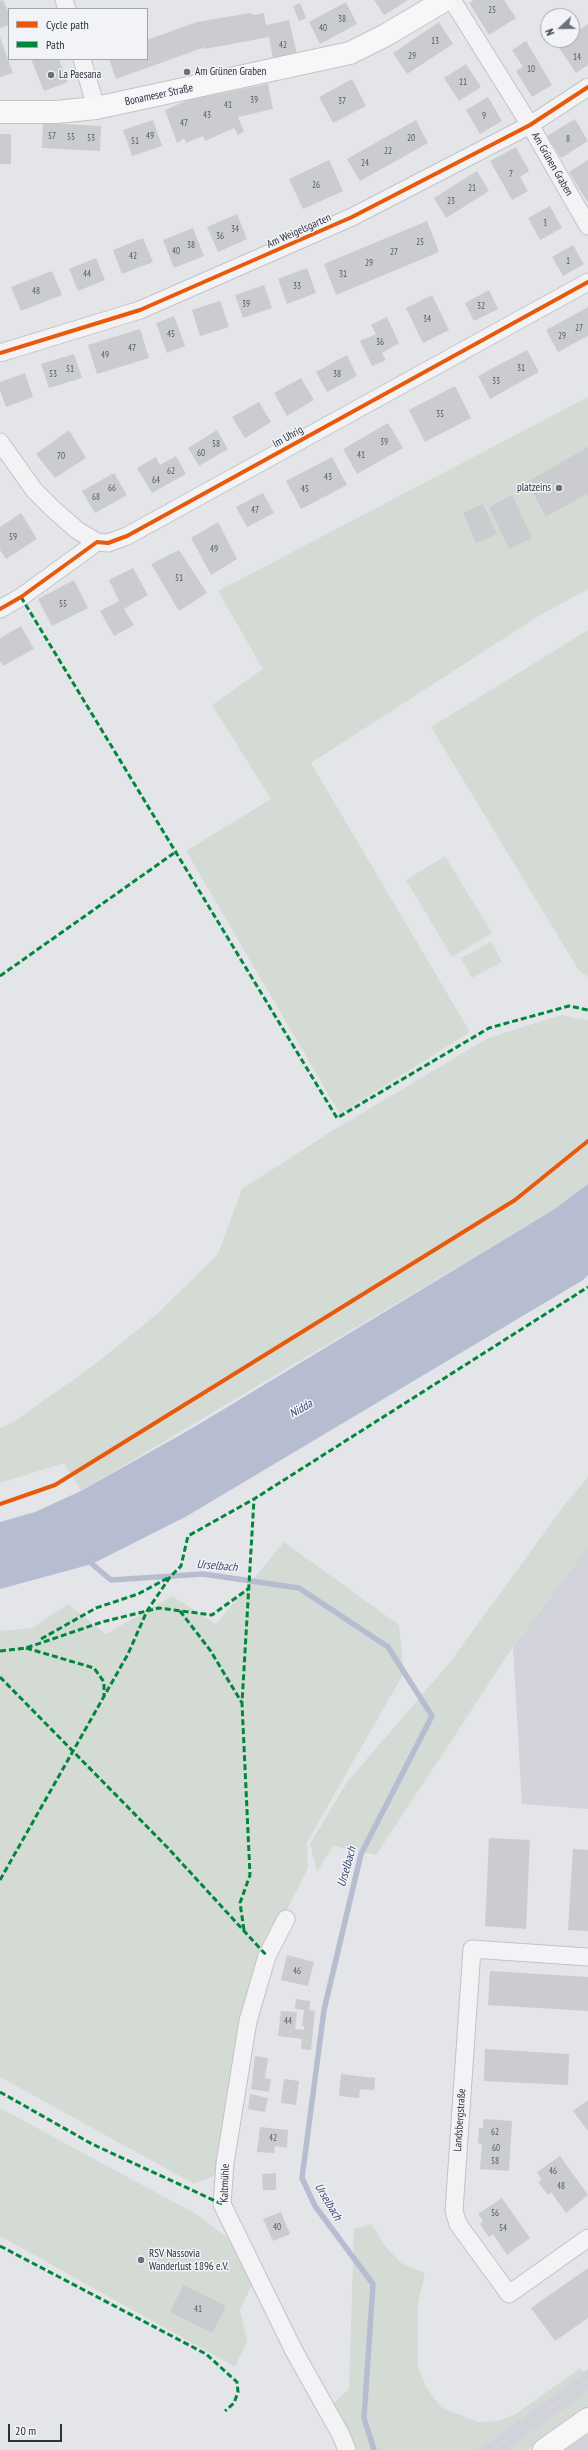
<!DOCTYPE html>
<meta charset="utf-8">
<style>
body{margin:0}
#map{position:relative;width:588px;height:2450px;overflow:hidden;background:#e4e5e8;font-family:"PT Sans Narrow",sans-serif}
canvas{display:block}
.legend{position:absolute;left:8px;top:8px;width:140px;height:52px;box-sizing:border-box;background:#f2f3f7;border:1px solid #a3a5ad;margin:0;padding:5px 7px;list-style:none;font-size:12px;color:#2d303f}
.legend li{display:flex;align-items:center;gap:8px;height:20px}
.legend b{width:20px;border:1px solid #a3a5ad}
.north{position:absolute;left:540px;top:8px;width:40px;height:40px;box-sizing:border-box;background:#f2f3f7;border:1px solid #a3a5ad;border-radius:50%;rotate:248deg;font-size:11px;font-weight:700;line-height:16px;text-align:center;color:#2d303f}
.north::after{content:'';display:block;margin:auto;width:14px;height:18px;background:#6d6f7a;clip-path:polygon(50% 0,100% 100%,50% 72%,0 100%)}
.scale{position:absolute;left:8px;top:2424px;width:54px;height:18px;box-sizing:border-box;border:2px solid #2d303f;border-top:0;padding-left:5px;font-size:12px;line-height:14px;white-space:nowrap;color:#2d303f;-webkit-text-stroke:3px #f2f3f7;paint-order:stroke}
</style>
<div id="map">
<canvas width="588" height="2450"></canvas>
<ul class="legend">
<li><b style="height:5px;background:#e8590c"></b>Cycle path</li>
<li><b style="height:5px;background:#00873e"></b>Path</li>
</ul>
<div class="north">N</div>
<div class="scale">20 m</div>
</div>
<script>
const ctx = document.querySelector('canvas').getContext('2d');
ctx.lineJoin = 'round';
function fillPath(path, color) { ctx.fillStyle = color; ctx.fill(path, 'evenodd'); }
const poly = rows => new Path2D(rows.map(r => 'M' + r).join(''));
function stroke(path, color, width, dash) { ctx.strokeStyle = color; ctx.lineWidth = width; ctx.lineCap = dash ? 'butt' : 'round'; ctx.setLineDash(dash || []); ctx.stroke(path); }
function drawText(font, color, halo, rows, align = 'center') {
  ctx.font = font + ' "PT Sans Narrow",sans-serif'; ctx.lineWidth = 3; ctx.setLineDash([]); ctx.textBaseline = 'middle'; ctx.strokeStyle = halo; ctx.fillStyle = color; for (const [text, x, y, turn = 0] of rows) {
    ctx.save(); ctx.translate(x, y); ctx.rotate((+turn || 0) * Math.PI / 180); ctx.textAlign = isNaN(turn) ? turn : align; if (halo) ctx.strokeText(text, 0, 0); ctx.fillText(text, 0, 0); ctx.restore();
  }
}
fillPath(poly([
 [588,1546,588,1809,522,1804,513,1647],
 [588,2369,588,2393,508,2450,476,2450],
 [588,2434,588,2450,564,2450]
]), '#d3d4db');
fillPath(poly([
 [588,397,588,589,537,617,311,763,470,1032,340,1114,186,851,271,799,212,705,263,669,218,591],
 [588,630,588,977,578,969,431,727],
 [445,856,492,933,452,957,406,880],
 [491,942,502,962,472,978,461,958],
 [561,1015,588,1020,588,1184,553,1210,81,1491,64,1463,0,1483,0,1428,12,1423,94,1365,158,1313,218,1254,242,1189,332,1131,488,1038],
 [588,1477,588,1546,513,1647,376,1855,333,1846,317,1872,310,1844,347,1782,450,1662,566,1503],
 [284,1542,399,1625,404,1673,307,1842,308,1868,254,1974,216,2175,194,2184,0,2077,0,1631,32,1628,68,1604,106,1634,172,1596,216,1624],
 [0,2108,196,2214,228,2238,252,2285,240,2310,247,2341,235,2367,0,2236],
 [372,2224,385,2246,401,2263,425,2273,418,2303,418,2367,426,2387,441,2407,478,2422,499,2421,516,2414,580,2368,584,2372,476,2450,353,2450,331,2406,349,2389,354,2229],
 [588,2393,588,2408,555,2432,527,2450,508,2450]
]), '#d4dbd5');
fillPath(poly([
 [588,1184,588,1275,583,1280,187,1516,92,1564,0,1589,0,1522,35,1512,81,1491,196,1426,553,1210]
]), '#b6bdd0');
stroke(poly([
 [90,1559,92,1564,111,1580,203,1574,299,1588,388,1647,432,1716,361,1854,324,2010,302,2178,315,2206,373,2284,364,2418,374,2450]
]), '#b6bdd0', 5.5);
fillPath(poly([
 [3,0,9,13,9,25,0,28,0,1],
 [374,0,408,0,384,15],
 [474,0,504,0,516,18,489,35,469,3],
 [346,2,357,24,320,44,309,22],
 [300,3,306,18,299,21,293,6],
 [250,13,254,15,264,13,266,25,289,20,297,54,273,58,269,37,205,49,205,47,116,79,109,59,147,59,147,40,197,22],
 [439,22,453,44,407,74,393,53],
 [588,24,588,65,576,73,557,45,564,40,572,40,572,35],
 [0,37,13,73,0,77],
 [526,41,552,85,532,97,516,71,523,67,512,50],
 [31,59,59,59,68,82,44,91],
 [466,64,481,87,459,101,444,78],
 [352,79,366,106,333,123,319,97],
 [268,84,273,109,238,117,244,131,238,135,234,128,205,141,203,136,186,143,184,138,177,143,165,110,188,100],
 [488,97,502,121,480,134,466,110],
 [575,119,588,141,561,158,547,136],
 [153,120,162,146,132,156,123,130],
 [416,120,428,143,360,181,347,159],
 [43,123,101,126,100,151,42,148],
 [0,134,11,134,11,164,0,164],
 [516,147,529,171,520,177,528,191,512,200,490,161],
 [329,160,343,191,303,209,289,179],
 [588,160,588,203,569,172],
 [477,171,489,191,446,218,434,198],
 [550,206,562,228,540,240,528,218],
 [237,214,247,239,218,252,207,227],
 [427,221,439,252,336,295,324,264],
 [193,228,204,256,174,268,163,240],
 [143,238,153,262,122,274,113,250],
 [573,245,584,264,563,276,552,257],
 [96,258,105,280,78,291,69,269],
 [307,268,316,293,287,304,278,279],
 [52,271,62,295,21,311,11,287],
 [264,285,272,308,243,318,235,295],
 [489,290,498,309,474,321,465,303],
 [432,295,449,330,423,343,406,308],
 [220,301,229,327,200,336,192,310],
 [588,307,588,336,558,352,546,330],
 [174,316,185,346,167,353,156,323],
 [387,317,399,343,382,353,386,360,372,366,360,341,376,334,371,325],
 [140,329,149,358,97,374,88,345],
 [527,350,539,372,490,399,478,376],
 [74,354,82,378,49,388,41,364],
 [347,355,357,376,327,392,316,372],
 [25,373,33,397,6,407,0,390,0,382],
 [301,378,314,400,287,416,274,393],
 [455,386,471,418,425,442,409,410],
 [259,402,271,422,245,438,232,417],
 [388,423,403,448,357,474,343,449],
 [69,430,86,458,55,478,36,454],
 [217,430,228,449,199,466,188,448],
 [588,447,588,497,586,494,546,517,527,482],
 [176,456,186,474,152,493,137,468,156,457,160,465],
 [332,457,347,485,301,509,286,481],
 [114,473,127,495,95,513,82,491],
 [263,493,274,513,247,527,236,507],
 [512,495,532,538,509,549,489,507],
 [483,504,497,534,476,543,463,513],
 [21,513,37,539,6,559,0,550,0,527],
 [218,522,237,559,211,575,191,538],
 [179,550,207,593,179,611,151,564],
 [133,568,148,595,124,609,134,625,114,636,100,611,119,601,109,580],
 [74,580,88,608,52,626,38,599],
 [21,626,34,649,3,666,0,661,0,638],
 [489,1838,530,1840,526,1929,485,1926],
 [573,1849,588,1850,588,1931,568,1930],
 [287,1955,314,1962,308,1986,281,1980],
 [490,1971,588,1977,588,2011,488,2005],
 [296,1999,310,2001,309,2010,315,2011,311,2050,301,2049,302,2039,278,2036,281,2011,297,2012,295,2029,304,2030,304,2026,302,2026,304,2010,295,2009],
 [485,2049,569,2054,568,2085,484,2081],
 [255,2056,268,2058,265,2078,271,2079,269,2092,251,2089],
 [341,2074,375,2078,374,2090,360,2089,359,2098,339,2096],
 [284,2079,299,2081,296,2105,281,2103],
 [250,2094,268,2098,265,2112,248,2109],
 [588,2100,588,2131,573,2111],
 [483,2119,512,2121,509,2171,480,2169,482,2144,478,2143,479,2128,483,2128],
 [260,2127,288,2130,287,2148,275,2146,274,2153,257,2152],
 [560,2156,588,2195,566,2213,551,2192,548,2195,538,2182,542,2180,537,2172],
 [276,2173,276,2190,263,2190,262,2174],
 [502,2198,530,2238,507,2255,493,2234,489,2237,484,2230,480,2224,483,2221,478,2214],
 [281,2212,290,2234,273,2241,263,2219],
 [588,2268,588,2318,555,2341,531,2308],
 [183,2285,226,2306,212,2333,170,2312]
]), '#cacccf');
const street = poly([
 [64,0,67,9],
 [452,0,530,125,588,226],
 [82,59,96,108],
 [0,353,140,310,352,217,530,125,588,87],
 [0,442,34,490,53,509,77,530,97,542,108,543,127,536,588,282],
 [0,609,21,597,97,542],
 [286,1919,267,1956,248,2021,225,2163,222,2204,294,2351,341,2435,347,2450],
 [588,1957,472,1949,454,2211,458,2224,509,2294,588,2238]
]);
const secondary = poly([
 [0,112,56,112,96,108,350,53,386,35,445,0],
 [544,2450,588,2419]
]);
stroke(street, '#c2c3c6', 19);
stroke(secondary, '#c2c3c6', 24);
stroke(street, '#f3f3f5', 17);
stroke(secondary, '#f7f7f7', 22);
stroke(poly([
 [486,2450,588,2376],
 [498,2450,588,2385]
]), '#cccdd0', 1);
stroke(poly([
 [21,597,337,1118,489,1028,569,1006,588,1010],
 [0,976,177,851],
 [180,1611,210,1650,242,1703],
 [41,1639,96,1608,138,1594,168,1578],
 [26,1648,94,1668,104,1682,104,1697],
 [0,1651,26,1648,102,1622,159,1608,212,1615,248,1589],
 [0,1677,167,1847,267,1956],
 [0,1880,128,1654,147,1611,170,1577,181,1566,188,1536,254,1499,588,1287],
 [244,1930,240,1903,250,1875,242,1703,254,1499],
 [0,2092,92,2144,222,2204],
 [0,2246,206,2354,237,2382,238,2392,234,2403,225,2411]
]), '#00873e', 3, [6, 3]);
stroke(poly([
 [0,353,140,310,352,217,530,125,588,87],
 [0,609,21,597,97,542,108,543,127,536,588,282],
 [0,1504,55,1485,515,1200,588,1141]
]), '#e8590c', 4);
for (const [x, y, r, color] of [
 [187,72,4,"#6d6f7a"],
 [51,75,4,"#6d6f7a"],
 [559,488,4,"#6d6f7a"],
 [141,2260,4,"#6d6f7a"]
]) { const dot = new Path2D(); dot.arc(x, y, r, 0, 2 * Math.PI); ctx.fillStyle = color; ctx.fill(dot); stroke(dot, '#f2f3f7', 1.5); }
drawText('9px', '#565864', null, [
 ["25",492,10],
 ["38",342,19],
 ["40",323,28],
 ["13",435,41],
 ["42",283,45],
 ["29",412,56],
 ["14",577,57],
 ["10",531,69],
 ["11",463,82],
 ["39",254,100],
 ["37",342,101],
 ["41",228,105],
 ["43",207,115],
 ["9",484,116],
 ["47",184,123],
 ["57",52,136],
 ["49",150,136],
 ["55",71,137],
 ["53",91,138],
 ["20",411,138],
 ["8",568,139],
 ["51",135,141],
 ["22",388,151],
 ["24",365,163],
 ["7",511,174],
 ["26",316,185],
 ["21",472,188],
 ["23",451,201],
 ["3",545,223],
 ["34",235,229],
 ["36",220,236],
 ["25",420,242],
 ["38",191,245],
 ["40",176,251],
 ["27",394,252],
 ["42",133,256],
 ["1",568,261],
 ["29",369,263],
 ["44",87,274],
 ["31",343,274],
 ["33",297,286],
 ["48",36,291],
 ["39",246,304],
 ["32",481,306],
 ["34",427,319],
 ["27",579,328],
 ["45",171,334],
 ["29",562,336],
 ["36",380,342],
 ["47",132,348],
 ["49",105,355],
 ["31",521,368],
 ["51",70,369],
 ["53",53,374],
 ["38",337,374],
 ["33",496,381],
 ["35",440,414],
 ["39",384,442],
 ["58",216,444],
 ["60",201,453],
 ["41",361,455],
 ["70",61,456],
 ["62",171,471],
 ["43",328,477],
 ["64",156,480],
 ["66",112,488],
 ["45",305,489],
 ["68",96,497],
 ["47",255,510],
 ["59",13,537],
 ["49",214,549],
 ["51",179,578],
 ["55",63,604],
 ["46",297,1971],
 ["44",288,2021],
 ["62",495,2132],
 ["42",273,2138],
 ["60",496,2148],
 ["58",495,2161],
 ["46",553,2171],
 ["48",561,2186],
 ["56",495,2213],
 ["40",277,2227],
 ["54",503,2228],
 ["41",198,2309]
]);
drawText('11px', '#2d303f', '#f2f3f7', [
 ["Am Grünen Graben",195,72],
 ["La Paesana",59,75],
 ["platzeins",551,488,"right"],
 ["RSV Nassovia",149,2254],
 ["Wanderlust 1896 e.V.",149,2267]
], 'left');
drawText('11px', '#2d303f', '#f2f3f7', [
 ["Bonameser Straße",159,95,-12],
 ["Am Grünen Graben",552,164,60],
 ["Am Weigelsgarten",299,231,-24],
 ["Im Uhrig",288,437,-29],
 ["Landsbergstraße",460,2120,-86],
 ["Kaltmühle",225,2183,-88]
]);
drawText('italic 12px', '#3b486f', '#f2f3f7', [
 ["Nidda",301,1409,-30],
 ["Urselbach",217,1566,5],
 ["Urselbach",347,1867,-74],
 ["Urselbach",328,2202,59]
]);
</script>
